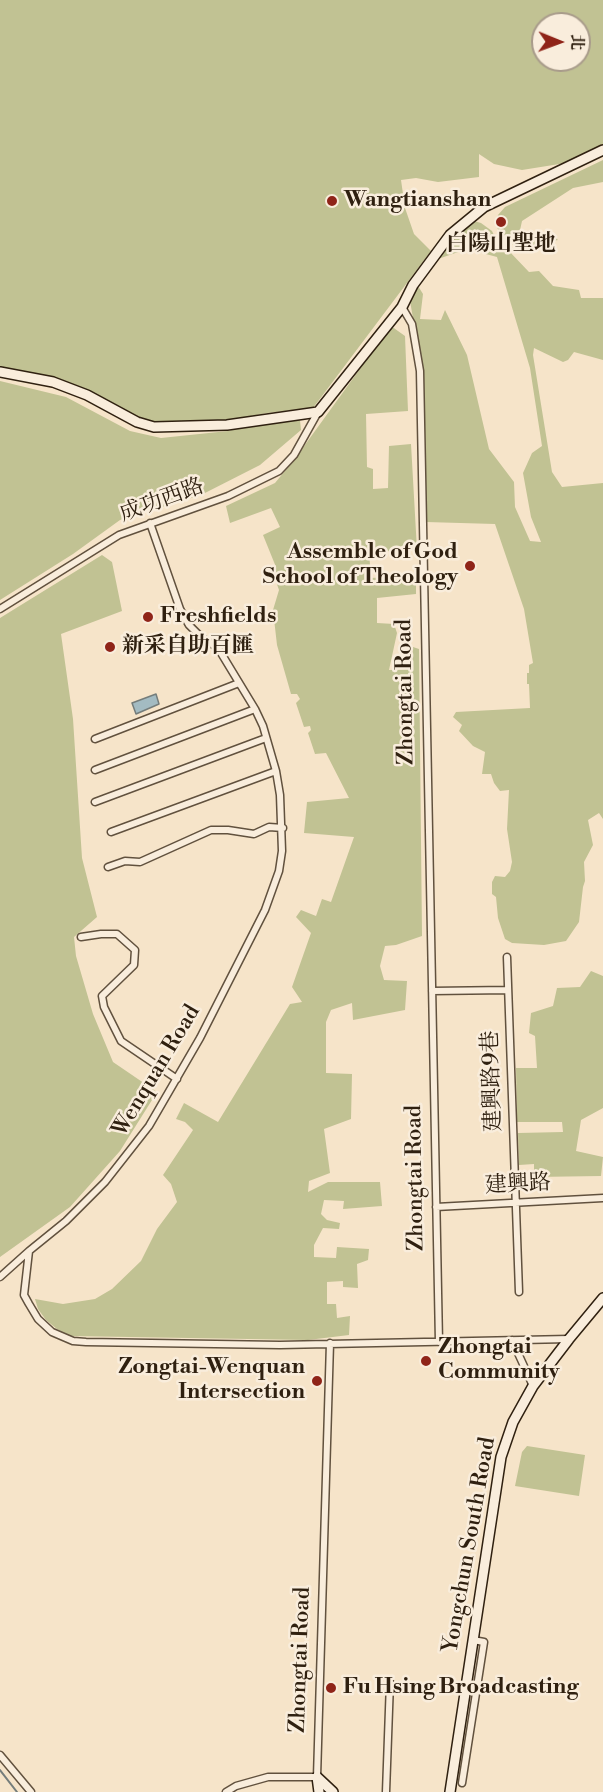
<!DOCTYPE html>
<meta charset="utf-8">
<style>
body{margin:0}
#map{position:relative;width:603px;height:1792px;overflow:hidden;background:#f6e4c9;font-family:"Libre Bodoni","Noto Serif TC",serif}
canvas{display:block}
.north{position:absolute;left:531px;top:12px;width:60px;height:60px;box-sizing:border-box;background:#f9eddc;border:2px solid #a89b8a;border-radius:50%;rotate:91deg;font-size:16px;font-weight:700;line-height:24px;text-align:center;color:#2f2010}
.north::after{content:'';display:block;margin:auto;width:21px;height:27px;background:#8f2418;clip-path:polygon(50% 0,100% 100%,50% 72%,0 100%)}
</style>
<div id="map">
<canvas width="603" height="1792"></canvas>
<div class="north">北</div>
</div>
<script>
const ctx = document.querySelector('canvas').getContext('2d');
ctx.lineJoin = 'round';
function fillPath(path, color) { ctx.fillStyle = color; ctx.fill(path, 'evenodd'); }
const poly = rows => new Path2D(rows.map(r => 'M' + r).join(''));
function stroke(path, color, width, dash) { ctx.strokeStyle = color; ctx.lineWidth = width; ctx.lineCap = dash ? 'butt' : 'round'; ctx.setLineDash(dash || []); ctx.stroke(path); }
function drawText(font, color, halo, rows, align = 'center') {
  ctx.font = font + ' "Libre Bodoni","Noto Serif TC",serif'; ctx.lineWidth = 5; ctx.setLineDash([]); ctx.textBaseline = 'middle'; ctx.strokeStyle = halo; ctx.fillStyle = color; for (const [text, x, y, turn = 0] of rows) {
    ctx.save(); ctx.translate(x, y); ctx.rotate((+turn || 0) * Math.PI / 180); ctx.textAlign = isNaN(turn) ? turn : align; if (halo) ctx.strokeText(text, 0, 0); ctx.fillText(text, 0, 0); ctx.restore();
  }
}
fillPath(poly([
 [0,0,603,0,603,144,572,162,522,170,494,164,479,154,479,177,438,182,416,178,401,180,405,208,414,234,431,251,313,408,267,413,187,428,143,427,68,391,38,379,0,374],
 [543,24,579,24,579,60,543,60],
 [603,160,603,182,573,188,522,221,519,235,530,238,551,233,558,240,523,247,504,242,496,225,498,215,505,207],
 [474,221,481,223,492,231,500,248,508,250,529,272,539,271,553,286,579,290,581,298,603,298,603,360,574,352,568,360,563,362,534,348,533,355,552,472,562,487,603,483,603,819,599,813,588,820,593,845,584,862,585,881,583,887,579,922,566,941,544,945,512,943,505,939,498,918,496,897,492,894,492,882,495,876,505,877,510,871,512,862,507,829,509,790,500,791,494,783,491,774,482,774,485,752,473,746,459,731,462,725,453,717,456,712,530,708,529,684,527,684,527,673,529,673,529,665,533,663,524,609,495,524,426,522,424,498,422,369,410,301,418,286,423,294,420,319,441,320,445,310,467,355,489,449,514,482,515,507,530,541,541,542,531,517,523,473,532,453,542,446,530,368,497,257,467,249,438,259,457,236],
 [391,326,405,336,408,411,366,414,367,467,373,469,373,489,388,488,389,446,411,444,417,550,369,552,371,578,416,575,416,594,377,598,377,623,394,624,397,633,389,670,410,669,413,647,419,649,422,936,396,945,385,946,380,966,384,980,407,981,405,1010,353,1020,352,1003,331,1010,326,1022,326,1073,352,1074,351,1119,324,1129,330,1173,309,1181,308,1192,328,1182,380,1182,382,1206,343,1209,344,1201,324,1200,321,1214,327,1220,340,1223,339,1229,323,1228,314,1245,314,1257,336,1258,337,1247,369,1249,368,1260,357,1264,358,1288,343,1287,343,1281,327,1282,327,1304,336,1304,337,1318,350,1316,349,1335,308,1340,70,1336,57,1329,46,1320,38,1309,35,1299,63,1304,95,1299,112,1289,141,1261,157,1229,177,1202,171,1184,163,1175,193,1130,185,1122,176,1119,184,1103,218,1122,290,1004,302,1002,292,987,311,933,296,917,301,910,316,916,322,899,331,902,354,837,304,833,307,802,349,798,326,753,315,754,308,733,311,730,310,726,304,727,296,703,300,699,297,694,291,694,277,645,273,610,279,590,272,570,276,567,263,535,280,527,271,508,230,523,226,506,275,483,294,460],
 [0,381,66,397,130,431,161,438,228,431,260,421,300,420,301,430,260,465,201,495,120,520,73,554,0,600],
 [102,555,112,562,122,611,61,634,73,719,82,858,97,917,74,937,76,956,93,1014,113,1062,157,1092,120,1151,70,1207,0,1257,0,618],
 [591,971,603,976,603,1108,581,1120,576,1151,603,1157,601,1176,534,1177,534,1164,519,1165,518,1133,563,1132,562,1122,517,1122,516,1068,537,1068,535,1036,529,1033,531,1013,553,1006,557,988,580,987],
 [527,1446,585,1455,579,1496,515,1486,522,1452]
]), '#c1c293');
const water = poly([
 [156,694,159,704,136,714,132,703,156,694]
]);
fillPath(water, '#a3bbc2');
stroke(water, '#757d7b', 1.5);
stroke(poly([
 [0,1770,17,1792]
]), '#757d7b', 2);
const street = poly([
 [402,307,412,324,420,371,439,1342],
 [150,523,180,609,189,625,201,637,218,648,255,709,263,726,276,771,280,795,282,851,279,871,265,910,200,1038,149,1126,105,1182,66,1221,29,1251,24,1295,29,1304,38,1319,52,1332,73,1341,86,1342,280,1345,569,1339],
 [0,609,119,535,228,496,279,471,294,455,318,412],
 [95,739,239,683],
 [95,770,255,709],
 [95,802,266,738],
 [111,832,276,771],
 [108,867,125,861,140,862,211,830,228,830,254,834,269,827,283,828],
 [81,937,101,934,117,934,135,950,134,965,102,996,104,1007,121,1041,177,1079],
 [507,957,519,1292],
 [432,991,508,990],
 [436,1207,603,1198],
 [0,1277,29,1251],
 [512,1340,533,1386],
 [0,1755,31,1792],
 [462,1783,484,1642,473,1640],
 [226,1792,236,1786,268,1777,317,1777,330,1343],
 [386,1792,390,1682]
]);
const secondary = poly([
 [0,372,53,382,87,395,137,422,154,427,227,425,318,412,402,307,413,285,450,235,484,207,603,150],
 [317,1777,333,1792],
 [317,1777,319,1792],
 [450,1792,501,1457,513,1422,533,1386,569,1339,603,1298]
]);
stroke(street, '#61513e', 9);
stroke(secondary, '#2f2010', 12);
stroke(street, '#f9eddc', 6);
stroke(secondary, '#f9eddc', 9);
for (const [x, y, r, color] of [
 [332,201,6,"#8f2418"],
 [501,222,6,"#8f2418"],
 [470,566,6,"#8f2418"],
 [148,617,6,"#8f2418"],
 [110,647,6,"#8f2418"],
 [426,1361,6,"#8f2418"],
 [317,1381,6,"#8f2418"],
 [331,1688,6,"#8f2418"]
]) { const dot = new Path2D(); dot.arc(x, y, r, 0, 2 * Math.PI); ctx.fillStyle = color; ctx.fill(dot); stroke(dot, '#f9eddc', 2); }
drawText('bold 22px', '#2f2010', '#f9eddc', [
 ["Wangtianshan",344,201],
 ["白陽山聖地",501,245,"center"],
 ["Assemble of God",458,553,"right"],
 ["School of Theology",458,578,"right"],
 ["Freshfields",160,617],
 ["新采自助百匯",122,647],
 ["Zhongtai",438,1348],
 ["Community",438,1373],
 ["Zongtai-Wenquan",305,1368,"right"],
 ["Intersection",305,1393,"right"],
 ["Fu Hsing Broadcasting",343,1688]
], 'left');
drawText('22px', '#2f2010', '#f9eddc', [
 ["成功西路",162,501,-20],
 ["Zhongtai Road",406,692,-91],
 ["Wenquan Road",157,1071,-59],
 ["建興路9巷",493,1081,-92],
 ["Zhongtai Road",416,1178,-91],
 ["建興路",518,1185,-3],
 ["Yongchun South Road",470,1545,-80],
 ["Zhongtai Road",301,1660,-88]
]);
</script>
